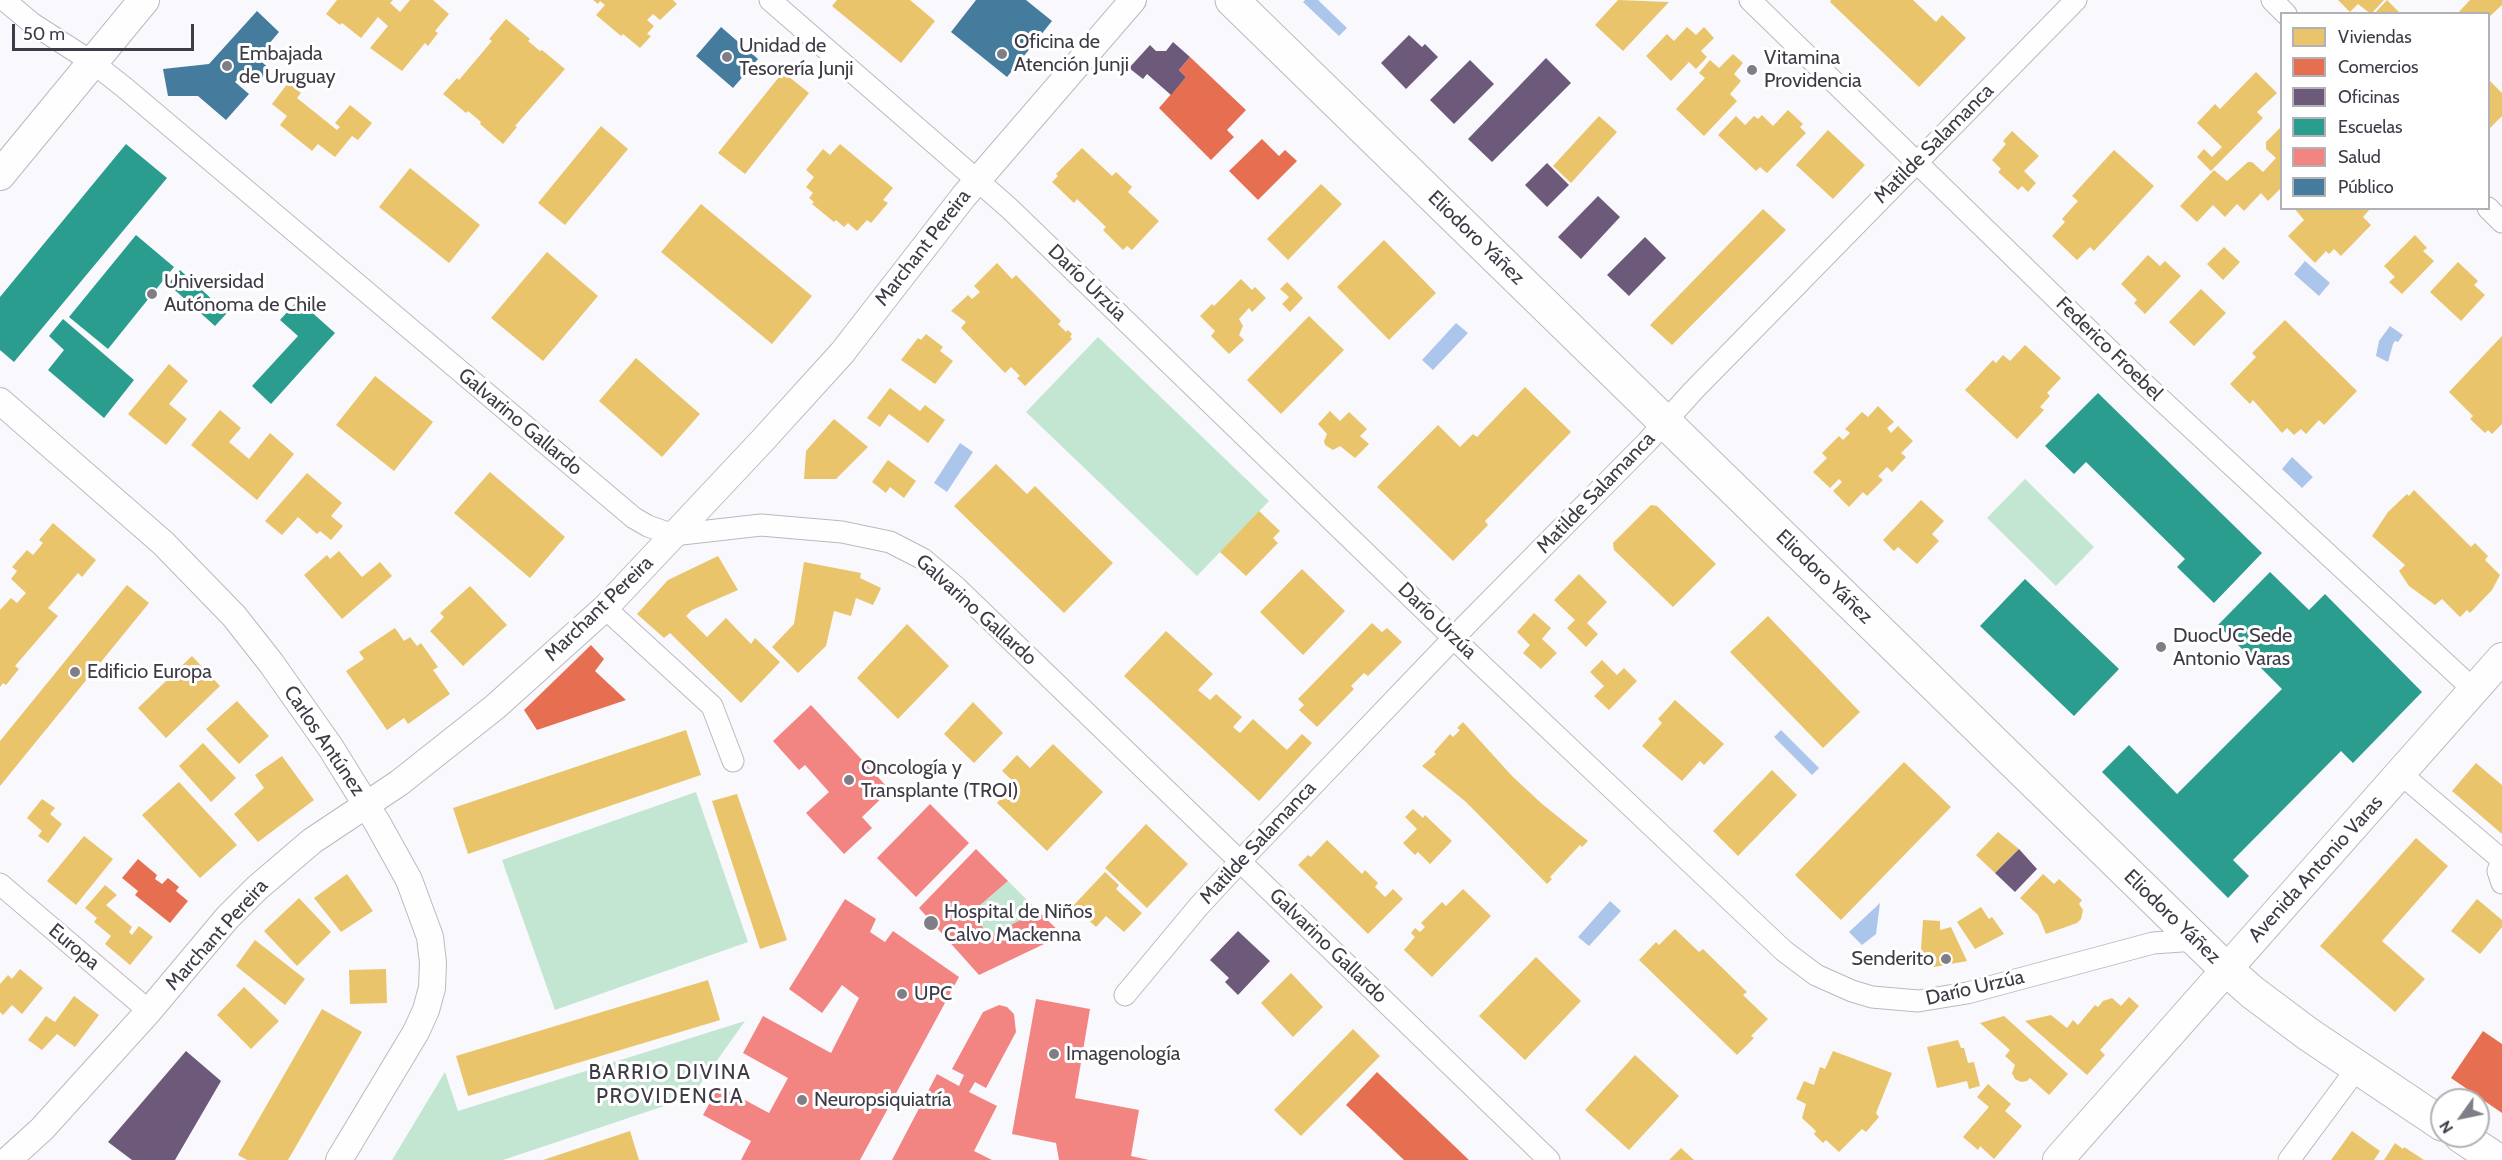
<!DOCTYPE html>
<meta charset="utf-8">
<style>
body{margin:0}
#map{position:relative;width:2502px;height:1160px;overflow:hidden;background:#f9f8fc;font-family:Cabin,sans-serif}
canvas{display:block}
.legend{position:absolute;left:2280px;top:12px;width:210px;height:198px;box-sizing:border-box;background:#fff;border:2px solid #b2b1b5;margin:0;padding:8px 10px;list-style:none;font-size:18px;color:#3e3b47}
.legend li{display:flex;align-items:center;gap:12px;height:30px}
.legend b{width:30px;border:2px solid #b2b1b5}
.north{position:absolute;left:2430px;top:1088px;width:60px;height:60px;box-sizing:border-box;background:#fff;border:2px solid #b2b1b5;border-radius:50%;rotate:237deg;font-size:16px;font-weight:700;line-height:24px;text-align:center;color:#3e3b47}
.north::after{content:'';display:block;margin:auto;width:21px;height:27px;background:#7f7d86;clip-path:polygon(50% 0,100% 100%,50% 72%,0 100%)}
.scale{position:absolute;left:12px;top:24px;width:182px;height:27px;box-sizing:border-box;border:3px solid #3e3b47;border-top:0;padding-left:8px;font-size:18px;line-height:21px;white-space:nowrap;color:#3e3b47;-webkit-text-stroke:4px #fff;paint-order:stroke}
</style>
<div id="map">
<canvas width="2502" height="1160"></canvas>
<ul class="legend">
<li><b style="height:16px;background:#e9c46a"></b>Viviendas</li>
<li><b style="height:16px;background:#e76f51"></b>Comercios</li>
<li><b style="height:16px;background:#6d597a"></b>Oficinas</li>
<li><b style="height:16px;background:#2a9d8f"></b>Escuelas</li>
<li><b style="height:16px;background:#f28482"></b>Salud</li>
<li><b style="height:16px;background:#457b9d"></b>Público</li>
</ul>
<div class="north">N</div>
<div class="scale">50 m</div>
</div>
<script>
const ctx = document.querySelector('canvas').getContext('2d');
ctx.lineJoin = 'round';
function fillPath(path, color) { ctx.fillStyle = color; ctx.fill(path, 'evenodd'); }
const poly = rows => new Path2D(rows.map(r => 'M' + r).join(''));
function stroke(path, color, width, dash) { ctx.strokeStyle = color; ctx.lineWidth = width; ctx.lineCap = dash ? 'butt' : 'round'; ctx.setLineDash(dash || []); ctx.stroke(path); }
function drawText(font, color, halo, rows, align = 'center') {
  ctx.font = font + ' Cabin,sans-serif'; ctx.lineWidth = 6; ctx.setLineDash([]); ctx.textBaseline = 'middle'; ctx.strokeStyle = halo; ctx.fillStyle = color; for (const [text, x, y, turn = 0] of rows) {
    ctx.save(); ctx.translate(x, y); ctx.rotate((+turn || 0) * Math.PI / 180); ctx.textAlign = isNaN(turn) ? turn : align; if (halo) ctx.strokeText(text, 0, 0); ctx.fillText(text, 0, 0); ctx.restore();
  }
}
fillPath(poly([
 [1098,337,1269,501,1197,576,1026,412],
 [2025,479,2094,547,2056,586,1987,518],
 [696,792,748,942,555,1010,502,860],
 [1008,881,1038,911,989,936,972,912],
 [745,1021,691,1097,503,1160,392,1160,445,1072,458,1111]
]), '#c3e6d2');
fillPath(poly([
 [1305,0,1318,0,1347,28,1339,36,1303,2],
 [2305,261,2330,283,2319,296,2294,274],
 [1456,323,1468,333,1433,370,1422,360],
 [2390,326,2403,335,2398,342,2395,341,2393,344,2388,362,2376,356,2379,341],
 [960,443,973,452,947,492,934,483],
 [2292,457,2313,477,2302,488,2282,469],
 [1781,730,1819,768,1812,775,1774,737],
 [1610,901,1621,911,1589,946,1578,937],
 [1880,903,1876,934,1862,945,1849,932]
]), '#acc5eb');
fillPath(poly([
 [337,0,393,0,390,3,400,12,410,0,433,0,449,14,435,31,438,33,428,46,425,43,402,71,370,48,388,26,378,17,361,38,342,23,340,25,326,14],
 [593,0,673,0,677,4,660,20,653,14,647,20,654,26,647,34,651,36,640,48,623,34,621,36,596,15,605,5,600,1,598,4],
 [837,0,910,0,935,21,901,63,832,6],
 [1618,0,1669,2,1623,51,1595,25],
 [1831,0,1913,0,1936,22,1942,15,1966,38,1919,87,1830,2],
 [2338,0,2384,0,2371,14,2358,4,2350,12],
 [2387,0,2401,14,2374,14],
 [2470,0,2502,0,2502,5,2488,18,2488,14,2457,14],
 [506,19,530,39,528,41,540,51,542,50,565,69,515,126,517,127,503,144,480,124,481,122,468,111,466,113,443,94,457,78,459,80,492,41,489,39],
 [1687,27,1696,35,1704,27,1714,38,1701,51,1707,57,1696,69,1689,62,1671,81,1646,56,1667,34,1674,41],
 [1733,54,1743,63,1734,74,1741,81,1730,94,1737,101,1704,136,1676,109,1705,78,1699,73,1710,60,1719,68],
 [783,72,809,93,745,174,718,153],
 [2256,72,2277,93,2257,112,2263,118,2211,171,2197,157,2204,149,2212,157,2222,147,2197,123,2215,104,2220,109],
 [2490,81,2502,93,2502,116,2488,130],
 [288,83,301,93,297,98,337,130,340,127,335,123,350,105,372,123,358,140,352,136,335,157,318,144,312,151,280,125,287,116,272,104],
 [1788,110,1803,124,1800,127,1806,133,1767,173,1760,167,1756,171,1718,135,1736,116,1745,125,1754,116,1758,119,1762,115,1773,126],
 [1599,116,1617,132,1571,183,1553,166],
 [601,126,628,149,565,225,538,203],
 [2282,126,2282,187,2268,201,2261,193,2244,211,2237,204,2225,217,2213,205,2197,222,2180,206,2214,170,2227,181,2248,162,2252,162,2263,172,2276,158,2266,149,2266,142],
 [1828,130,1865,165,1833,199,1796,165],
 [2012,131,2039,156,2024,171,2036,183,2028,192,2022,186,2018,190,1998,172,2001,169,1992,160,2006,144,2003,141],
 [840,144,893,188,883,200,888,203,871,223,867,220,857,231,848,223,844,227,836,220,834,222,812,204,814,202,809,198,813,193,806,187,814,177,806,170,823,149,830,155],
 [1082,148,1112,176,1116,172,1132,187,1128,192,1159,221,1132,250,1127,246,1123,250,1103,230,1106,227,1077,199,1074,203,1052,182,1058,176,1056,174],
 [2114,150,2154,186,2094,251,2090,247,2077,260,2052,236,2065,222,2062,219,2078,201,2072,196],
 [410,168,480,225,449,263,379,207],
 [1321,184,1342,204,1288,260,1267,239],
 [701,204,812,296,772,344,661,252],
 [2294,208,2371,208,2363,217,2371,225,2341,256,2334,249,2329,254,2326,251,2315,263,2288,236,2304,220],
 [1763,209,1786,230,1672,345,1650,325],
 [2415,235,2427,248,2423,251,2434,261,2402,294,2389,282,2395,277,2384,266],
 [1384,240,1436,293,1389,340,1337,287],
 [2224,247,2240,262,2223,280,2207,264],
 [547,252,598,296,543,361,491,318],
 [2148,255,2160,266,2165,261,2181,276,2145,314,2134,303,2137,300,2121,284],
 [2458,262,2478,281,2474,285,2485,295,2461,321,2430,292],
 [997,263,1012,279,1016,275,1061,321,1058,324,1066,332,1068,330,1072,334,1070,337,1072,339,1025,386,1017,378,1020,376,1011,367,1005,373,961,328,966,322,951,311,968,295,972,299,980,292,974,286],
 [1241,279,1252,290,1255,287,1266,298,1252,312,1249,308,1239,319,1243,326,1239,335,1244,340,1229,354,1211,336,1215,331,1200,316,1212,304,1214,306],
 [1287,282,1303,298,1290,312,1282,304,1289,297,1280,289],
 [2201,289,2226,313,2194,346,2169,322],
 [1309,316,1344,350,1281,414,1247,380],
 [2285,320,2357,391,2324,425,2319,420,2306,434,2301,429,2294,435,2287,428,2282,433,2253,400,2250,404,2230,384,2256,357,2252,353],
 [926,334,943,347,940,351,953,361,935,384,901,360,918,338,921,340],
 [2502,336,2502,424,2492,434,2488,430,2485,433,2470,419,2473,416,2449,392],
 [2025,345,2061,378,2047,393,2050,396,2040,407,2044,410,2017,439,1965,390,1993,360,1996,363,2003,355,2010,361],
 [636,358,700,414,662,457,599,401],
 [169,364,188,381,169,404,187,419,166,445,128,414],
 [375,376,433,422,394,471,336,425],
 [1525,387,1571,432,1485,521,1488,525,1453,561,1377,487,1438,425,1460,447,1473,434,1477,437],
 [890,388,920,411,925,405,945,420,928,443,889,414,880,427,867,418],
 [1878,406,1894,422,1887,428,1891,433,1898,426,1913,441,1901,453,1906,457,1892,472,1887,467,1878,476,1883,480,1867,496,1863,492,1849,507,1833,491,1842,482,1839,479,1830,488,1813,472,1827,458,1822,453,1839,436,1843,440,1850,433,1845,429,1862,412,1868,417],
 [220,410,241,428,229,442,249,459,270,433,294,454,257,500,191,445],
 [1330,411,1340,421,1349,412,1367,429,1360,436,1369,444,1355,458,1340,446,1333,450,1325,445,1324,441,1327,434,1318,424],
 [834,419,868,447,836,479,804,479,806,451],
 [888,460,916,481,904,498,890,487,886,493,872,482],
 [996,464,1027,494,1035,486,1113,563,1064,613,954,506],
 [490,472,565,537,530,578,454,513],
 [307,473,342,503,331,516,343,526,331,540,320,531,317,534,298,517,282,535,265,521],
 [2414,490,2471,547,2475,543,2488,556,2485,560,2500,575,2492,590,2470,613,2467,610,2460,617,2442,599,2435,605,2409,586,2399,571,2405,565,2372,536,2388,512,2407,494,2409,496],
 [1921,500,1944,521,1932,534,1939,541,1917,564,1898,547,1894,551,1883,540],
 [1651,505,1657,506,1716,564,1673,607,1614,550,1613,543],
 [1259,511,1280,531,1273,538,1278,543,1246,576,1220,552],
 [53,523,96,560,82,577,78,573,48,608,58,616,15,666,19,669,6,685,3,683,0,687,0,610,11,598,17,603,26,593,11,579,17,571,12,567,27,550,33,555,43,543,39,540],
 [339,551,362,577,380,562,392,576,342,619,304,575,327,555,330,559],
 [718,556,738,590,692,610,686,616,707,637,726,618,751,644,755,638,780,662,741,703,670,633,664,638,637,614,668,580],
 [804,562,861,573,860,578,881,588,873,605,856,598,851,616,834,611,826,646,798,673,772,647,794,624],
 [1302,569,1345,611,1303,655,1260,612],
 [1579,574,1607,602,1587,623,1598,634,1586,647,1567,628,1575,620,1554,600],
 [127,585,149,603,0,786,0,741],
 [470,586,507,625,463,666,430,631,444,617,440,613],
 [1534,613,1551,628,1542,639,1557,653,1541,669,1523,653,1530,645,1517,632],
 [1768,616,1860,712,1823,748,1730,652],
 [1372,623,1382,632,1387,628,1402,642,1368,676,1364,673,1351,686,1354,689,1317,727,1299,710,1304,705,1298,699],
 [907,624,949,666,898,719,857,678],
 [395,628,404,641,410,637,417,646,421,643,438,667,433,670,450,694,408,724,404,718,387,730,346,671,364,659,359,652],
 [1166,631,1213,674,1198,690,1210,700,1216,694,1242,717,1233,727,1240,733,1253,719,1287,750,1302,734,1312,743,1259,801,1124,676],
 [192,656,220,686,166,738,138,708],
 [1602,660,1617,675,1624,668,1637,681,1609,710,1594,696,1604,686,1590,672],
 [1675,700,1724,744,1704,765,1700,761,1682,781,1642,746,1662,723,1658,719],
 [237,701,269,736,239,764,206,729],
 [973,702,1003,733,974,763,944,734],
 [1463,722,1512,776,1541,803,1588,841,1582,847,1580,845,1550,877,1552,879,1547,884,1466,802,1422,766,1436,754,1434,752,1450,734,1453,737,1460,730,1457,728],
 [686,730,701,775,468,854,453,808],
 [203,743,236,778,211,802,179,766],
 [1053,744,1103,792,1047,851,997,803,1015,783,1002,771,1017,755,1030,768],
 [282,756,314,800,258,842,234,814,264,788,255,775],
 [1904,762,1951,807,1841,920,1795,875],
 [2476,763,2502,785,2502,834,2452,791],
 [1772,770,1797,795,1738,856,1713,831],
 [179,782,237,845,200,878,142,815],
 [737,794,787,940,760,949,712,801],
 [42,799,55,808,50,814,62,824,48,843,38,836,42,831,27,818],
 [1413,809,1423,818,1425,815,1452,841,1430,864,1418,852,1415,855,1403,843,1417,829,1405,817],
 [1146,824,1188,864,1147,908,1105,868],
 [1998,832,2019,849,1995,873,1976,855],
 [84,836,113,859,76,905,47,881],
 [2416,838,2448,866,2382,941,2425,979,2395,1012,2320,946],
 [1327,840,1362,874,1365,870,1378,883,1375,887,1385,897,1393,889,1403,899,1368,934,1298,865,1308,855,1311,857],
 [1105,872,1119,885,1116,889,1142,913,1124,932,1106,916,1096,927,1073,906],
 [347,874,373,911,341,932,314,898],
 [2043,874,2054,884,2059,879,2082,900,2079,904,2083,910,2081,919,2077,923,2046,934,2038,915,2020,898],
 [105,885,117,895,106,905,132,927,129,932,132,935,139,926,153,937,130,965,105,944,111,936,94,922,97,918,85,908],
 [1463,889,1491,916,1432,977,1404,950,1415,937,1411,933,1415,928,1420,932,1425,927,1421,923,1442,902,1446,906],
 [299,898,331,932,297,966,264,931],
 [2477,899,2502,920,2502,927,2480,954,2451,931],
 [1981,907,1989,919,1992,917,2004,934,1975,949,1957,922],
 [1923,920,1940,921,1940,930,1951,927,1967,961,1934,967,1920,964],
 [1675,929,1699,952,1703,949,1747,992,1743,995,1768,1019,1751,1036,1754,1038,1737,1055,1639,960,1656,942,1659,945],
 [255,940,305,979,285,1005,236,966],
 [1536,957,1581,1001,1525,1060,1479,1016],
 [20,969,43,988,22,1014,12,1005,3,1015,0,1012,0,984,8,975,12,979],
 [386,969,387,1003,350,1004,349,970],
 [1291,973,1323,1007,1293,1037,1261,1003],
 [708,980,720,1020,468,1096,456,1056],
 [244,987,279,1021,251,1049,217,1015],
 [74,996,99,1015,75,1047,57,1034,42,1050,28,1040,46,1016,55,1022],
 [2129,997,2139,1006,2100,1050,2105,1055,2087,1075,2025,1021,2051,1015,2067,1028,2073,1020,2078,1025,2095,1005,2098,1007,2103,1001,2112,998,2121,1006],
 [322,1009,362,1032,288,1160,247,1160,238,1155],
 [2004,1016,2068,1074,2049,1095,2030,1078,2027,1081,2021,1082,2015,1079,2012,1073,2015,1065,2005,1056,2010,1050,1980,1023],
 [1353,1029,1380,1056,1301,1136,1274,1110],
 [1958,1040,1961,1048,1964,1048,1968,1063,1974,1062,1980,1086,1969,1089,1967,1081,1937,1088,1927,1047],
 [1833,1051,1892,1073,1876,1113,1879,1117,1866,1132,1862,1129,1839,1152,1826,1140,1823,1143,1814,1134,1816,1131,1802,1118,1806,1104,1796,1099,1804,1081,1814,1085,1820,1067,1825,1069],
 [1635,1055,1679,1096,1629,1150,1585,1110],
 [1988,1084,2011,1104,2005,1111,2022,1126,1994,1159,1980,1146,1978,1150,1963,1137,1989,1107,1977,1097],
 [630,1131,639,1160,543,1160],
 [2352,1131,2380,1151,2374,1160,2331,1160],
 [2395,1143,2403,1149,2404,1147,2424,1160,2384,1160],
 [1681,1148,1694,1160,1669,1160]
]), '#e9c46a');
fillPath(poly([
 [1190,57,1246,110,1227,130,1234,137,1211,160,1159,108,1186,77,1179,70],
 [1262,139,1279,156,1285,150,1297,161,1258,200,1229,171],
 [591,645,604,659,595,671,626,700,537,730,524,710],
 [138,859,157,875,155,879,162,884,168,878,179,887,176,891,188,901,170,923,135,895,138,891,122,878],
 [2483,1031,2502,1044,2502,1113,2451,1078],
 [1377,1072,1469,1160,1404,1160,1346,1105]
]), '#e76f51');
fillPath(poly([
 [1409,35,1422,47,1425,44,1438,57,1406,89,1381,63],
 [1173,42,1190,57,1179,70,1186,77,1171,95,1147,74,1143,79,1129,68,1150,45,1156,51,1166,51],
 [1546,58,1571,83,1492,162,1468,139],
 [1470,60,1494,84,1454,124,1430,100],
 [1547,163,1569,185,1547,207,1525,185],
 [1598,196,1620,217,1581,259,1558,237],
 [1645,237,1666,258,1629,296,1607,275],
 [2019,849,2037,869,2015,892,1995,873],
 [1238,931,1270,961,1238,995,1225,982,1229,978,1210,960],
 [186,1051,221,1081,175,1160,132,1160,108,1142]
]), '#6d597a');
fillPath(poly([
 [126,144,167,178,14,362,0,350,0,297],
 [136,235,174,267,108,349,69,317],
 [180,270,227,313,215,326,168,284],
 [298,300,335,333,271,404,252,386,298,336,280,320],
 [63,319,134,380,104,418,48,370,64,350,49,336],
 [2098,393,2262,553,2214,603,2177,567,2185,559,2086,462,2074,474,2045,446],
 [2270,572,2309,610,2325,594,2422,692,2353,763,2341,751,2233,860,2249,876,2228,898,2102,772,2129,745,2177,794,2282,689,2218,625],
 [2025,579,2119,669,2074,716,1980,626]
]), '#2a9d8f');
fillPath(poly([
 [811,705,890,790,862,817,872,828,844,854,806,813,829,792,805,765,799,770,773,741],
 [930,804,969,843,916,897,877,858],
 [976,849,1008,881,972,912,989,936,1038,911,1063,935,979,975,919,908],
 [845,899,876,919,870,932,885,942,893,931,959,977,860,1160,741,1160,751,1141,703,1115,719,1086,769,1113,788,1078,743,1053,763,1016,831,1053,859,998,842,985,822,1013,789,989],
 [1036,999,1090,1009,1075,1098,1139,1110,1131,1156,1149,1160,1059,1160,1056,1143,1012,1134],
 [999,1005,1007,1007,1014,1014,1016,1032,986,1088,975,1082,969,1092,997,1106,974,1151,992,1160,892,1160,937,1074,959,1086,964,1075,952,1069,983,1012]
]), '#f28482');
fillPath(poly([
 [976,0,1026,0,1052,21,1007,77,951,32],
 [257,11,279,32,257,58,270,69,259,81,246,70,235,82,249,94,226,120,198,96,168,96,163,69,209,64],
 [721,27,758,59,733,88,696,56]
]), '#457b9d');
const minor = poly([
 [4,0,33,24,92,62,125,88,634,518,648,526,673,535,761,525,842,532,890,542,923,559,956,587,1549,1160],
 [770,0,1009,208,1471,655,1784,951,1816,975,1852,991,1872,997,1918,1001,1967,993,2153,943,2196,940],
 [1750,0,2141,381,2474,690],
 [2272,0,2286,14],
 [2488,208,2502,222],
 [605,608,712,706,733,761],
 [2401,774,2502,860],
 [2502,861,2498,871,2502,883],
 [0,884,149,1011],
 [1125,995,1199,906,1248,853,1468,623,1647,442,1693,391,2076,0],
 [2289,1160,2358,1067]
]);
const tertiary = poly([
 [0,401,163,543,234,616,271,663,331,748,378,824,409,880,430,937,433,963,432,988,426,1010,416,1032,339,1160],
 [8,1160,42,1129,149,1011,227,918,257,888,312,841,399,783,495,707,605,608,762,441,842,353,964,196,1133,0]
]);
const secondary = poly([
 [0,175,144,0],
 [2058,1160,2502,658]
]);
const primary = poly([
 [1232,0,2226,969,2252,992,2308,1034,2442,1124],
 [2461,1136,2497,1160]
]);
stroke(minor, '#bbb9c0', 23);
stroke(tertiary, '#bbb9c0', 28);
stroke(secondary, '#bbb9c0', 32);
stroke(primary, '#bbb9c0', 35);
stroke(minor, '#fefeff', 21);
stroke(tertiary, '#fefeff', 26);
stroke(secondary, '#fefeff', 30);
stroke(primary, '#fefeff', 33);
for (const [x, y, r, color] of [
 [1002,54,6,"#7f7d86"],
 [727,57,6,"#7f7d86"],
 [227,66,6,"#7f7d86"],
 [1752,70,6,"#7f7d86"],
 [152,294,6,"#7f7d86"],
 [2161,647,6,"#7f7d86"],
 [75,672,6,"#7f7d86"],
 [849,780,6,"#7f7d86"],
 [931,923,8,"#7f7d86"],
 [1946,959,6,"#7f7d86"],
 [902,994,6,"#7f7d86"],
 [1054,1054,6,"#7f7d86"],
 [802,1100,6,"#7f7d86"]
]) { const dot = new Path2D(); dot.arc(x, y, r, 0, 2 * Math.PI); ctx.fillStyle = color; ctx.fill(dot); stroke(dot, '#fff', 2); }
drawText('20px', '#3e3b47', '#fff', [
 ["Oficina de",1014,42],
 ["Atención Junji",1014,65],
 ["Unidad de",739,46],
 ["Tesorería Junji",739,69],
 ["Embajada",239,54],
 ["de Uruguay",239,77],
 ["Vitamina",1764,58],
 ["Providencia",1764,81],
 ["Universidad",164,282],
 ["Autónoma de Chile",164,305],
 ["DuocUC Sede",2173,636],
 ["Antonio Varas",2173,659],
 ["Edificio Europa",87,672],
 ["Oncología y",861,768],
 ["Transplante (TROI)",861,791],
 ["Hospital de Niños",944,912],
 ["Calvo Mackenna",944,935],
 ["Senderito",1934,959,"right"],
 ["UPC",914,994],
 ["Imagenología",1066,1054],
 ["Neuropsiquiatría",814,1100]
], 'left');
drawText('20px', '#3e3b47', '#fff', [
 ["Matilde Salamanca",1934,144,-45],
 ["Eliodoro Yáñez",1476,238,44],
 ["Marchant Pereira",923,248,-52],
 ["Darío Urzúa",1087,283,44],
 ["Federico Froebel",2109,349,44],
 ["Galvarino Gallardo",520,422,40],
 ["Matilde Salamanca",1596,493,-46],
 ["Eliodoro Yáñez",1824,577,44],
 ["Marchant Pereira",599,609,-44],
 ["Galvarino Gallardo",976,610,42],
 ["Darío Urzúa",1437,621,44],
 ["Carlos Antúnez",324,741,56],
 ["Matilde Salamanca",1258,843,-47],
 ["Avenida Antonio Varas",2316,869,-48],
 ["Eliodoro Yáñez",2172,917,44],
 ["Marchant Pereira",217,935,-48],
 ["Galvarino Gallardo",1328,946,44],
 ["Europa",74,947,40],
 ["Darío Urzúa",1975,988,-13]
]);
ctx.letterSpacing = '1.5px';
drawText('21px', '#3e3b47', '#fff', [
 ["BARRIO DIVINA",670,1073],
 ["PROVIDENCIA",670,1097]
]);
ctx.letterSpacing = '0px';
</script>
